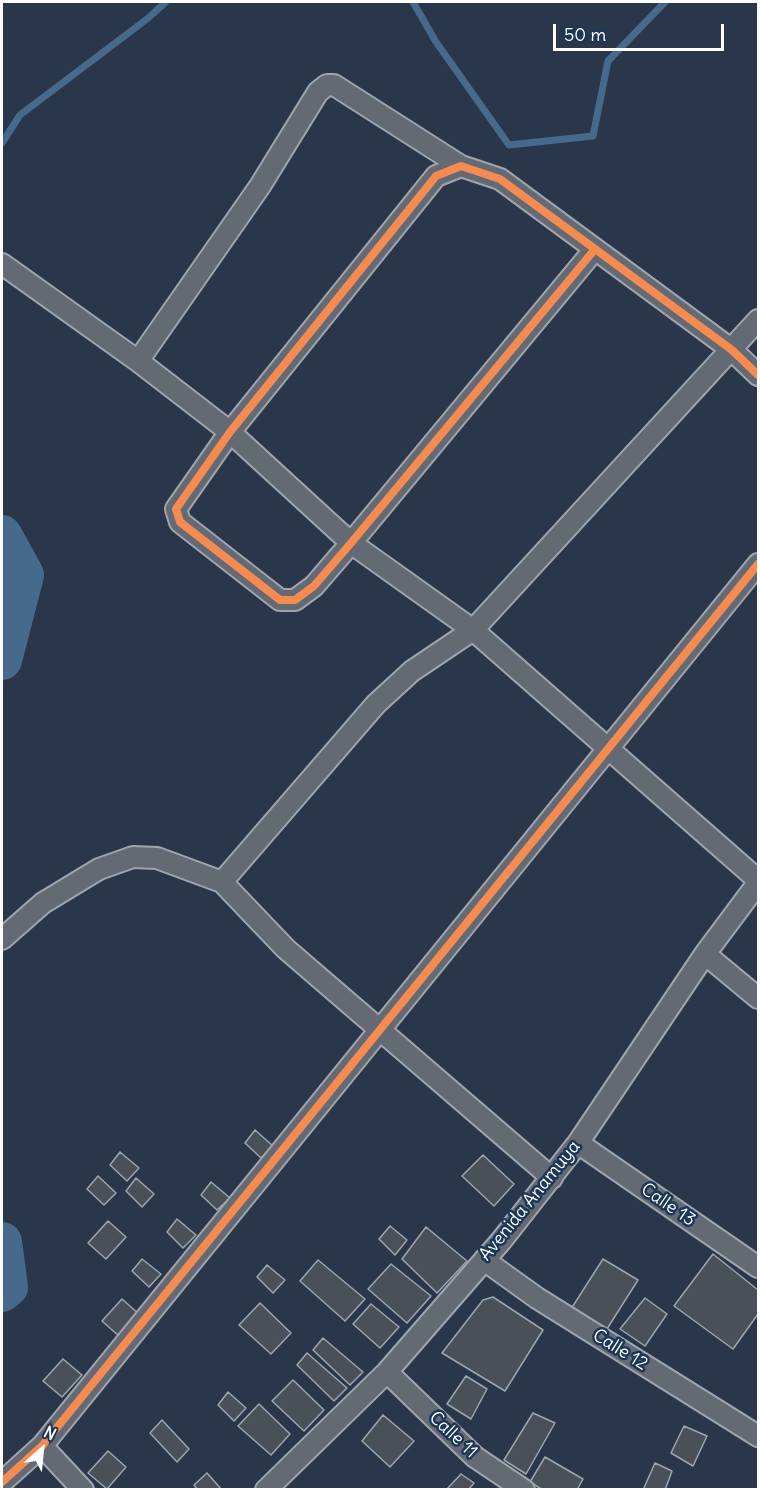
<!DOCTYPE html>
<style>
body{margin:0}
#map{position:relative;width:760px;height:1491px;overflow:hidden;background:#2a374a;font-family:Delius,sans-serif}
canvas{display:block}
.frame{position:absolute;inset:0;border:3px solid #fff;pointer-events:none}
.north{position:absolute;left:12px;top:1419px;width:60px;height:60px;-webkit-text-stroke:4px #1d3557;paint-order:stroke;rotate:27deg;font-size:16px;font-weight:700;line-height:24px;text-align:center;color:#fff}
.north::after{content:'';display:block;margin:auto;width:21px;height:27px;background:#fff;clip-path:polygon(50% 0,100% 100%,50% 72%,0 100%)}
.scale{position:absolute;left:553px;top:24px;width:171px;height:27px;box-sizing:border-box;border:3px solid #fff;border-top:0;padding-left:8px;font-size:18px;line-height:21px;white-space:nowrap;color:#fff;-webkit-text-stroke:4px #1d3557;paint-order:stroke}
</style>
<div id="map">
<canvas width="760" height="1491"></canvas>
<div class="frame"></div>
<div class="north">N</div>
<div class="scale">50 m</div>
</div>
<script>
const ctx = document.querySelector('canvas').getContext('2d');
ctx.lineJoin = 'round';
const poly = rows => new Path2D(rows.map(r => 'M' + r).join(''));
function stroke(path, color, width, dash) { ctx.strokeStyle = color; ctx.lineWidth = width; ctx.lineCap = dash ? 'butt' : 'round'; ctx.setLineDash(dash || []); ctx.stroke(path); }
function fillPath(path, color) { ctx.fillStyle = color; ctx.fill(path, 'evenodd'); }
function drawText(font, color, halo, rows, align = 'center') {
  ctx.font = font + ' Delius,sans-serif'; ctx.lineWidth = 5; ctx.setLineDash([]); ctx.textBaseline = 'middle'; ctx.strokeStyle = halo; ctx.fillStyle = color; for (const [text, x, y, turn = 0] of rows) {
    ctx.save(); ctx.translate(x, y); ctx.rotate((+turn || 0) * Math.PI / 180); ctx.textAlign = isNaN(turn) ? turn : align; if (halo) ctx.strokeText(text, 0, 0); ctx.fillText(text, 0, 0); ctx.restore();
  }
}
stroke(poly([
 [413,2,436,42,509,145,593,136,608,61,665,2],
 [2,143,20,115,147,19,166,2]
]), '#47698b', 7);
stroke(poly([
 [2,535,24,575,2,660],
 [2,1242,8,1287,2,1292]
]), '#47698b', 40);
const building = poly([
 [255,1130,273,1146,261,1158,245,1143,255,1130],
 [120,1152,139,1168,127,1181,110,1165,120,1152],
 [483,1155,514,1184,494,1206,462,1176,483,1155],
 [98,1176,116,1193,104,1205,87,1189,98,1176],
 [136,1178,154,1194,142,1207,126,1191,136,1178],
 [211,1182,230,1198,217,1210,201,1195,211,1182],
 [177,1219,196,1235,183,1248,167,1232,177,1219],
 [108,1221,126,1237,106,1259,88,1243,108,1221],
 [390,1226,407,1240,395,1255,379,1239,390,1226],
 [426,1227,467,1261,437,1293,402,1259,426,1227],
 [713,1254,758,1290,758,1314,733,1349,674,1306,713,1254],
 [142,1259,161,1274,149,1287,132,1271,142,1259],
 [603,1259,638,1280,605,1332,571,1309,603,1259],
 [318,1260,365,1299,345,1321,300,1281,318,1260],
 [391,1264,431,1296,407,1323,368,1289,391,1264],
 [267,1265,285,1280,273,1293,257,1277,267,1265],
 [493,1297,543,1330,505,1391,442,1353,483,1300,493,1297],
 [645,1298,667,1314,645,1346,620,1329,645,1298],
 [122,1299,140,1315,120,1337,102,1321,122,1299],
 [260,1303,291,1333,271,1354,239,1325,260,1303],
 [371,1304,399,1327,380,1348,353,1324,371,1304],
 [323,1338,363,1372,350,1385,313,1350,323,1338],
 [307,1353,347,1388,334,1401,297,1365,307,1353],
 [63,1359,82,1375,62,1397,43,1381,63,1359],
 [466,1376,487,1389,471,1419,447,1404,466,1376],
 [293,1380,324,1410,304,1431,272,1401,293,1380],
 [228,1392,246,1408,234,1421,218,1405,228,1392],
 [259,1404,290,1434,271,1455,238,1426,259,1404],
 [533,1413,555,1423,526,1474,504,1460,533,1413],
 [383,1415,414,1441,390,1467,362,1441,383,1415],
 [162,1420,189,1449,177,1462,150,1433,162,1420],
 [684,1426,707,1436,693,1466,671,1453,684,1426],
 [108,1451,126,1467,107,1489,88,1473,108,1451],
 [545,1457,583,1479,577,1490,543,1490,530,1482,545,1457],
 [655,1463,672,1471,665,1490,643,1490,655,1463],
 [207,1473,222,1490,198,1490,194,1485,207,1473],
 [461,1474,474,1483,468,1490,446,1490,461,1474]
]);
fillPath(building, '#4a505a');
stroke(building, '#9fa5ae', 1.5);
const minor = poly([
 [595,249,351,543,314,586,295,600,280,600,180,522,176,509,230,432,436,176,461,166,500,179,595,249,732,350,758,375],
 [2,264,138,361,230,432,351,543,473,630,758,880],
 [138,361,260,186,318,92,327,85,334,85,461,166],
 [222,882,376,704,412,671,473,630,758,320],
 [2,939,43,903,99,869,133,857,157,858,222,882,286,949,552,1178],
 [705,954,758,998],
 [578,1143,758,1267],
 [484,1260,537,1298,758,1436],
 [387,1372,475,1457,524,1490],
 [42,1446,83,1490],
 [2,1482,42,1446,758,564],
 [266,1490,387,1372,501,1241,578,1143,705,954,758,883]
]);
stroke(minor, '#9fa5ae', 24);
stroke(minor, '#636a74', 20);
stroke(poly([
 [595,249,351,543,314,586,295,600,280,600,180,522,176,509,230,432,436,176,461,166,500,179,595,249,732,350,758,375],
 [2,1482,42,1446,758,564]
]), '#f68b52', 8);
drawText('18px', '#fff', '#1d3557', [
 ["Avenida Anamuya",530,1201,-51],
 ["Calle 13",668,1205,34],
 ["Calle 12",620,1350,32],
 ["Calle 11",453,1435,43]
]);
</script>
